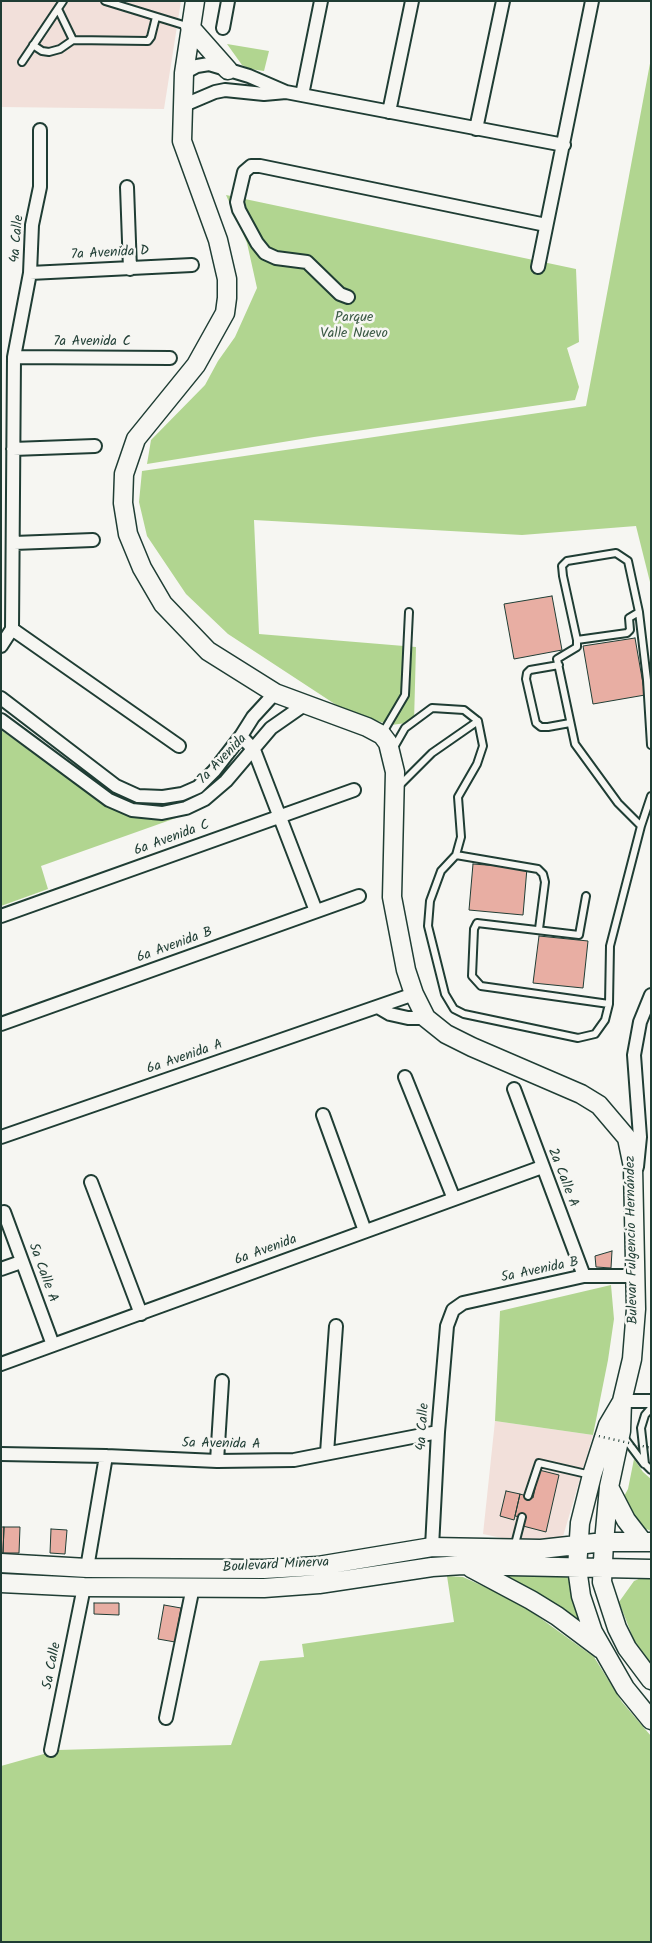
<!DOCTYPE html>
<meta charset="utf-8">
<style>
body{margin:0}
#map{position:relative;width:652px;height:1943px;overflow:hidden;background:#f6f6f2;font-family:Kalam,sans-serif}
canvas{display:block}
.frame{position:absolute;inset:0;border:2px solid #1f3d34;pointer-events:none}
</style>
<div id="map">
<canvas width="652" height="1943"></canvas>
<div class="frame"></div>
</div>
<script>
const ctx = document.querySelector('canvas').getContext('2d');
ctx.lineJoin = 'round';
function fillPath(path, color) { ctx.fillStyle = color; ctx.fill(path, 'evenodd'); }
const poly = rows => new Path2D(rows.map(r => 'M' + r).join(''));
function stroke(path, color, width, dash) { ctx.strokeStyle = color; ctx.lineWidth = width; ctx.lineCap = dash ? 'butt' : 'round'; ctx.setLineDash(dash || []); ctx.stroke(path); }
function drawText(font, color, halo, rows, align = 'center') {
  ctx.font = font + ' Kalam,sans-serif'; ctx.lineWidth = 5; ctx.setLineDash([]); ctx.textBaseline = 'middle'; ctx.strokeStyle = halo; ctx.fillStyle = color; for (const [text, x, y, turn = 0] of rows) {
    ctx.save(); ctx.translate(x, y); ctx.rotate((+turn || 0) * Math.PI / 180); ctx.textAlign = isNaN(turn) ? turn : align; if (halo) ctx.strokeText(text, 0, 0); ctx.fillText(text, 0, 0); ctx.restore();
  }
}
fillPath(poly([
 [1,1,181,1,164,109,1,107],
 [495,1421,593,1435,559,1550,483,1534]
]), '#f2e0da');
fillPath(poly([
 [227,44,269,51,264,71,250,69,242,65],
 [651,58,651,586,636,526,522,535,254,520,259,634,416,647,414,722,391,725,347,712,228,634,186,594,147,536,139,502,142,471,586,406],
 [226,195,576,269,579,342,567,348,579,387,575,400,314,437,147,464,151,440,205,385,218,361,235,337,257,288,247,243],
 [1,730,94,797,120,812,147,817,176,818,41,866,48,889,1,906],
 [611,1285,614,1319,608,1360,593,1435,495,1421,500,1311],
 [634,1459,643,1472,651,1479,651,1531,637,1525,622,1500,628,1489],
 [491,1574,567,1577,571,1582,585,1630],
 [447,1576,463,1577,518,1602,594,1657,622,1702,651,1736,651,1942,1,1942,1,1766,58,1750,231,1745,260,1661,304,1657,302,1644,454,1622],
 [646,1576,651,1576,651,1667,635,1643,619,1602,634,1581]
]), '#b1d590');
const building = poly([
 [552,596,562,650,514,659,504,604,552,596],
 [635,638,645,695,593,704,583,646,635,638],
 [473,864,527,868,523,915,469,910,473,864],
 [539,936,588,941,583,988,533,983,539,936],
 [612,1251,611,1268,596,1267,595,1256,612,1251],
 [539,1470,559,1475,546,1532,523,1526,525,1518,515,1516,520,1494,533,1498,539,1470],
 [506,1491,520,1494,514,1520,500,1516,506,1491],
 [1,1527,4,1527,3,1553,1,1553,1,1527],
 [4,1527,20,1527,19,1553,3,1553,4,1527],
 [51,1529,67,1530,65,1554,50,1553,51,1529],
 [94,1603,119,1603,119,1615,94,1614,94,1603],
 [164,1605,181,1608,175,1642,158,1639,164,1605]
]);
fillPath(building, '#e8aea3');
stroke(building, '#1f3d34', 1);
const lane = poly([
 [105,1,190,27],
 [58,9,73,40],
 [33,45,42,51,49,52,60,49,73,40,148,41,151,37,156,17],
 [22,62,63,1],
 [577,640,627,633,630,630,629,618,639,612],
 [559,665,530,670,527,673,526,679,536,723,541,727,548,727,570,723],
 [382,734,405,695,409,612],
 [393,749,405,728,432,708,464,710,478,721,483,746,477,764,458,797,461,837,456,855,441,871,430,901,428,926,445,994,454,1009,464,1014,578,1038,595,1034,605,1020,609,1004,610,946,641,826,618,803,575,744,557,659,577,647,577,640,563,576,562,566,567,561,616,553,628,561,639,612,647,680,651,745],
 [398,787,432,753,478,721],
 [641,826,651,796],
 [456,855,538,869,543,874,545,882,539,929],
 [586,896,579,935,477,923,474,929,472,976,481,986,609,1004],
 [651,1408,645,1415,641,1428,645,1464,651,1470],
 [623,1436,644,1464],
 [528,1496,539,1463,591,1475],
 [514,1548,522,1517]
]);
const street = poly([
 [223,28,228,1],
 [184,73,197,66,209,64,249,76,286,92,564,145],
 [302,95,321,1],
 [182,106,215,92,225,90,264,94,286,92],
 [389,112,412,1],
 [476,129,503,1],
 [127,187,130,269],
 [538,267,592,1],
 [30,273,192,265],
 [348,297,340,294,307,262,276,258,265,253,257,243,239,210,237,202,244,172,251,166,260,166,546,225],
 [14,357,170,358],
 [13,449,95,446],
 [14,543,93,540],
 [12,629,179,746],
 [1,646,12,629,14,357,30,273,32,225,40,187,40,130],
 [1,698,116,786,138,796,163,797,182,794,198,787,214,771,241,736,253,717,275,693],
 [1,720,109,800,132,810,162,813,186,808,205,799,226,781,271,728,304,705],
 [241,736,254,750,316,911],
 [1,916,354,790],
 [378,1007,390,1014,408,1018,426,1018],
 [1,1024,359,896],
 [405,1077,454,1199],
 [514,1089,584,1276],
 [323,1115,365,1231],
 [1,1137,414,994],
 [637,1167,640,1137,634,1055,640,1022,651,995],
 [91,1182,141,1314],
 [4,1212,53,1345],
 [1,1269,21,1262],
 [1,1364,542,1167],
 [622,1401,651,1401],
 [327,1453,336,1326],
 [1,1454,106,1456,217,1461,294,1460,438,1432],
 [217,1461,222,1381],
 [432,1547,438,1432,447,1326,453,1310,463,1303,584,1276,635,1276],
 [87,1568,106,1456],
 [166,1718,193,1587],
 [51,1750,84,1587]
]);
const secondary = poly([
 [195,1,184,73,182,141,218,240,227,279,227,298,225,313,196,365,136,439,124,474,123,503,128,534,142,568,163,604,208,651,275,693,367,727,382,735,388,743,395,772,392,897,406,970,414,994,426,1018,446,1034,472,1047,581,1094,599,1105,627,1138,633,1167,636,1309,632,1359,622,1401,621,1431,609,1487,604,1542,602,1582,617,1628,627,1648,651,1680],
 [190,27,228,70],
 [621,1403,608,1425,592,1475,580,1523,577,1568,581,1596,593,1632,625,1688,651,1720],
 [610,1489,626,1520,643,1542],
 [1,1563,87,1568,264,1569,318,1566,432,1547,541,1549,604,1542,651,1542],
 [471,1568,531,1600,557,1616,601,1649],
 [1,1583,84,1587,264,1588,319,1584,432,1567,463,1565,651,1569]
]);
stroke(lane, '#1f3d34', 10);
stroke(street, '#1f3d34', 16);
stroke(secondary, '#1f3d34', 21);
stroke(lane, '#f6f6f2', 6);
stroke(street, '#f6f6f2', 12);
stroke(secondary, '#f6f6f2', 18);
stroke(poly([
 [594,1435,651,1448]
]), '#1f3d34', 2.5, [1, 4]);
drawText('14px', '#1f3d34', '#f6f6f2', [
 ["4a Calle",18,239,-85],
 ["7a Avenida D",110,254,-3],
 ["7a Avenida C",92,343],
 ["7a Avenida",223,760,-46],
 ["6a Avenida C",172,839,-20],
 ["6a Avenida B",175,946,-20],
 ["6a Avenida A",185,1058,-19],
 ["2a Calle A",562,1178,69],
 ["Bulevar Fulgencio Hernández",633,1240,-91],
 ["6a Avenida",266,1251,-20],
 ["5a Avenida B",540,1271,-12],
 ["5a Calle A",42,1273,70],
 ["4a Calle",424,1427,-86],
 ["5a Avenida A",221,1445,1],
 ["Boulevard Minerva",276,1566,-3],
 ["5a Calle",53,1666,-79]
]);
drawText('14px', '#3c5b46', '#f6f6f2', [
 ["Parque",354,319],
 ["Valle Nuevo",354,335]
]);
</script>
